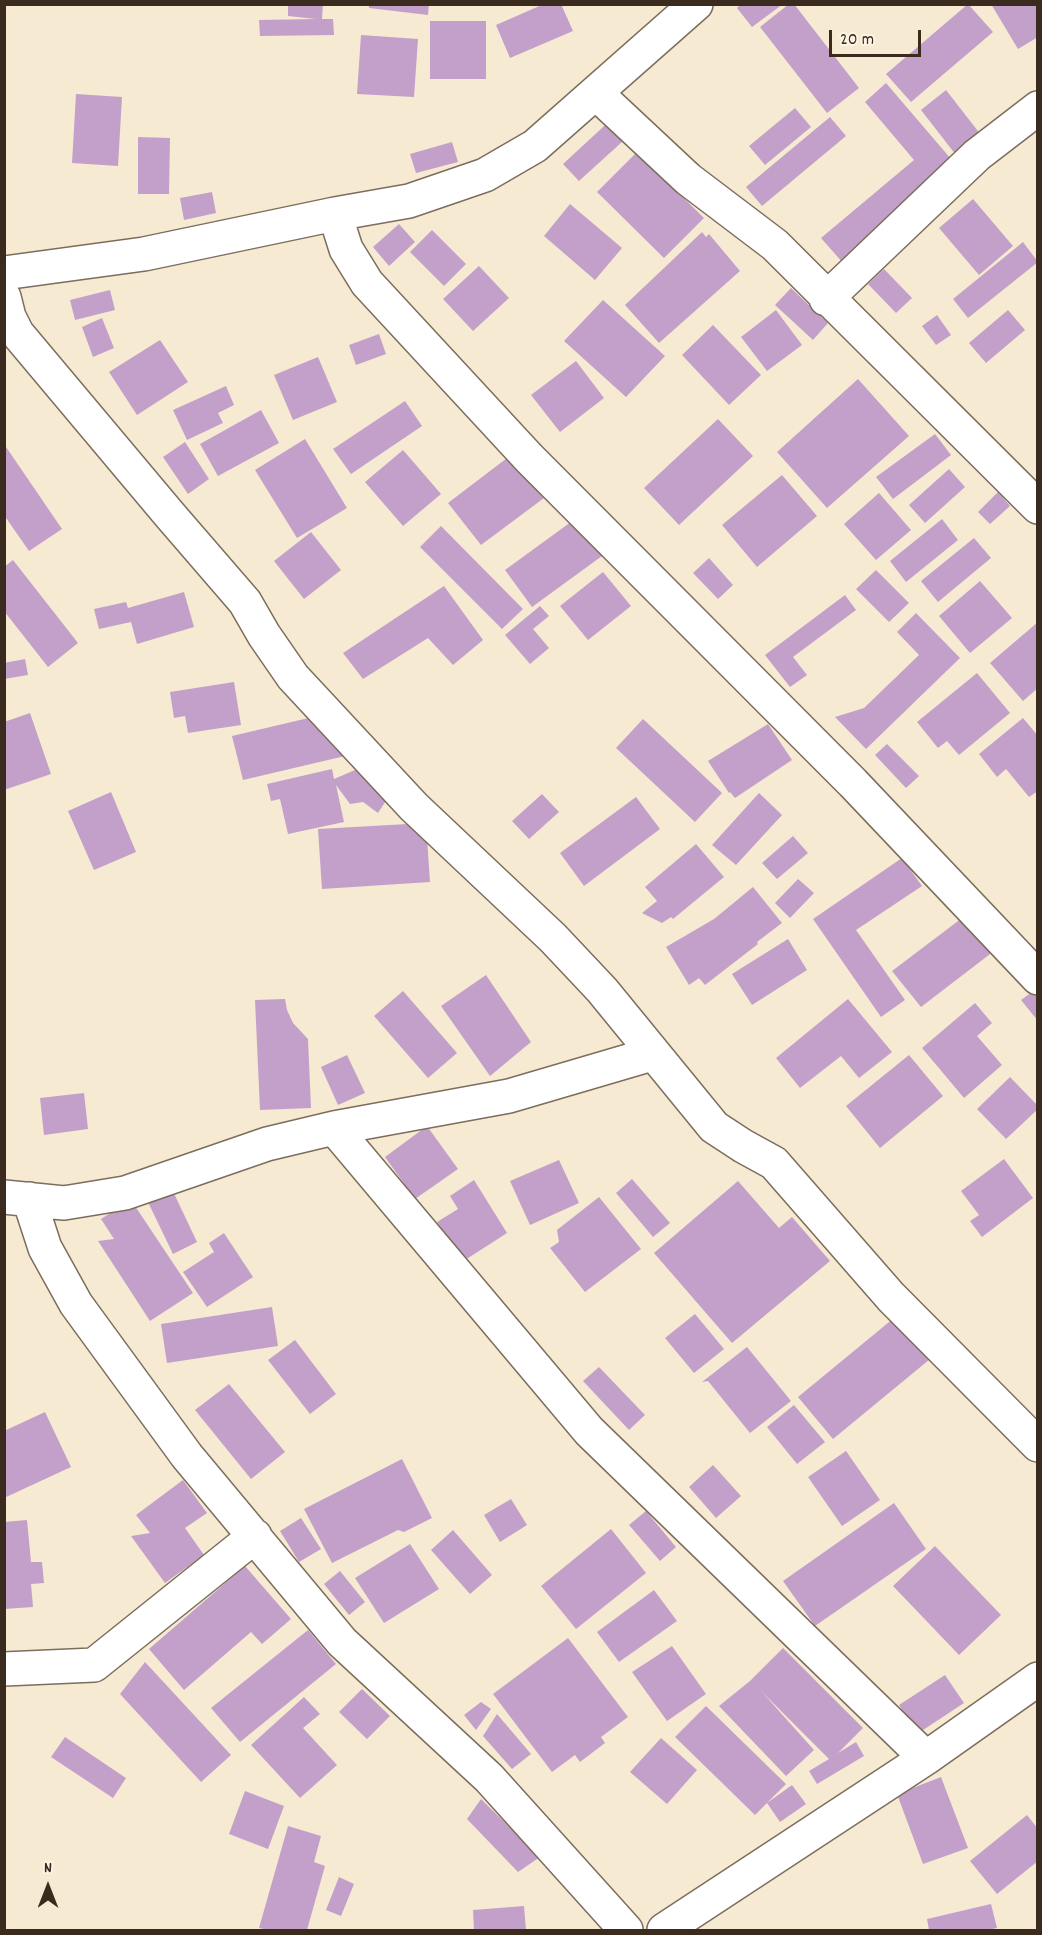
<!DOCTYPE html>
<style>
body{margin:0}
#map{position:relative;width:1042px;height:1935px;overflow:hidden;background:#f6ead2;font-family:Dekko,sans-serif}
canvas{display:block}
.frame{position:absolute;inset:0;border:6px solid #3b2a1e;pointer-events:none}
.north{position:absolute;left:18px;top:1857px;width:60px;height:60px;-webkit-text-stroke:4px #fcf5e5;paint-order:stroke;rotate:0deg;font-size:16px;font-weight:700;line-height:24px;text-align:center;color:#3b2a1e}
.north::after{content:'';display:block;margin:auto;width:21px;height:27px;background:#3b2a1e;clip-path:polygon(50% 0,100% 100%,50% 72%,0 100%)}
.scale{position:absolute;left:829px;top:30px;width:92px;height:27px;box-sizing:border-box;border:3px solid #3b2a1e;border-top:0;padding-left:8px;font-size:18px;line-height:21px;white-space:nowrap;color:#3b2a1e;-webkit-text-stroke:4px #fcf5e5;paint-order:stroke}
</style>
<div id="map">
<canvas width="1042" height="1935"></canvas>
<div class="frame"></div>
<div class="north">N</div>
<div class="scale">20 m</div>
</div>
<script>
const ctx = document.querySelector('canvas').getContext('2d');
ctx.lineJoin = 'round';
function fillPath(path, color) { ctx.fillStyle = color; ctx.fill(path, 'evenodd'); }
const poly = rows => new Path2D(rows.map(r => 'M' + r).join(''));
function stroke(path, color, width, dash) { ctx.strokeStyle = color; ctx.lineWidth = width; ctx.lineCap = dash ? 'butt' : 'round'; ctx.setLineDash(dash || []); ctx.stroke(path); }
fillPath(poly([
 [288,4,323,4,322,19,333,19,334,35,260,36,259,20,316,19,288,16],
 [369,4,429,4,428,15,369,8],
 [544,4,561,4,573,31,510,58,496,25],
 [741,4,783,4,752,27,737,8],
 [789,4,794,4,859,88,827,113,760,27],
 [968,4,993,32,911,102,886,74],
 [991,4,1038,4,1038,37,1018,49],
 [430,21,486,21,486,79,430,79],
 [361,35,418,39,414,97,357,94],
 [886,83,957,166,843,263,821,238,914,160,865,102],
 [946,90,981,135,956,155,921,110],
 [76,94,122,97,118,166,72,163],
 [795,108,811,127,765,165,749,146],
 [616,115,633,132,579,181,563,164],
 [830,117,846,136,762,206,746,187],
 [138,137,170,138,169,194,138,194],
 [452,142,458,162,416,173,410,154],
 [637,152,704,218,664,258,597,192],
 [212,192,216,213,184,220,180,198],
 [973,199,1013,246,979,275,939,228],
 [570,204,622,248,595,280,544,236],
 [399,224,415,242,389,266,373,247],
 [432,230,466,264,444,286,410,252],
 [702,232,706,237,709,234,740,271,659,343,625,305],
 [1023,242,1038,262,968,318,953,299],
 [479,266,509,298,473,331,443,299],
 [884,269,912,298,896,313,868,284],
 [791,288,828,323,813,340,775,305],
 [110,290,115,310,75,320,70,300],
 [603,300,665,356,626,397,564,341],
 [776,310,802,345,767,371,741,337],
 [1008,310,1025,330,986,363,969,343],
 [937,315,951,335,936,345,922,326],
 [102,318,114,348,93,357,82,327],
 [713,325,761,375,729,405,682,355],
 [379,334,386,354,356,365,349,345],
 [160,340,188,382,137,415,109,372],
 [318,357,337,402,293,420,274,375],
 [576,361,604,398,560,432,531,395],
 [858,379,909,436,827,508,777,452],
 [226,386,234,405,218,413,223,423,187,440,173,410],
 [405,401,422,426,351,474,333,449],
 [261,410,279,443,218,476,200,444],
 [718,419,753,456,679,525,644,488],
 [935,434,951,455,893,499,876,477],
 [305,439,347,508,297,538,255,470],
 [185,442,209,479,188,494,163,457],
 [4,444,62,529,29,551,4,515],
 [403,450,441,494,403,526,365,482],
 [511,455,544,498,481,545,448,503],
 [949,469,965,487,925,523,909,505],
 [782,475,817,516,757,567,722,525],
 [998,492,1010,506,990,524,978,512],
 [879,493,911,530,876,560,844,524],
 [575,519,602,556,532,607,505,570],
 [942,519,958,540,906,582,890,561],
 [441,526,523,609,502,629,420,547],
 [311,532,341,570,304,599,274,561],
 [974,538,991,558,938,602,921,581],
 [709,558,733,585,718,599,693,573],
 [13,560,78,643,48,667,4,611,4,567],
 [876,570,909,603,889,622,856,589],
 [603,572,631,606,588,640,560,606],
 [980,581,1012,618,970,653,939,616],
 [444,586,483,640,453,665,428,638,363,679,343,653],
 [184,592,194,627,137,644,131,622,99,629,94,609,126,602,128,608],
 [845,595,856,610,793,657,807,675,790,687,765,655],
 [540,606,549,616,533,629,549,648,530,664,505,635],
 [916,613,960,658,866,749,835,717,864,708,919,655,897,632],
 [1038,622,1038,688,1023,701,990,663],
 [25,659,28,675,4,679,4,663],
 [977,673,1010,713,959,755,947,741,938,748,917,722],
 [234,682,241,725,188,733,185,716,174,718,170,692],
 [334,712,345,756,243,780,232,736],
 [30,713,51,774,4,790,4,722],
 [1023,718,1038,736,1038,791,1029,797,1006,769,997,777,979,754],
 [643,719,722,793,695,822,616,748],
 [768,724,792,760,735,798,730,792,729,793,708,761],
 [887,744,919,776,906,788,875,755],
 [369,764,389,796,378,813,363,802,350,804,336,785,344,822,288,834,280,799,271,801,267,784,332,769,334,779],
 [111,792,136,852,94,870,68,811],
 [759,793,782,815,736,865,712,845],
 [542,794,559,812,529,839,512,821],
 [636,797,660,829,584,886,560,853],
 [426,823,430,882,322,889,318,829],
 [793,836,808,853,777,879,762,863],
 [696,844,724,877,673,919,671,917,662,923,642,913,657,901,645,887],
 [902,858,922,886,856,930,905,1000,881,1017,813,919],
 [798,879,814,893,790,918,775,903],
 [753,887,782,923,757,942,758,944,705,985,699,978,689,985,666,947,714,919],
 [966,915,994,951,921,1007,892,971],
 [788,939,807,970,752,1005,732,974],
 [486,975,531,1042,490,1076,441,1006],
 [1036,989,1038,991,1038,1021,1021,1000],
 [403,991,457,1053,428,1078,374,1016],
 [285,999,287,1010,293,1023,308,1039,311,1108,260,1110,255,1000],
 [848,999,892,1052,859,1078,841,1056,800,1088,776,1058],
 [975,1003,992,1023,977,1036,1002,1065,964,1098,922,1048],
 [347,1055,365,1093,338,1105,321,1067],
 [909,1055,943,1096,880,1148,846,1106],
 [1010,1077,1038,1106,1038,1109,1006,1139,977,1109],
 [84,1093,88,1129,44,1135,40,1098],
 [427,1126,458,1169,415,1199,385,1157],
 [1004,1159,1033,1198,982,1237,970,1221,979,1215,961,1191],
 [559,1160,579,1203,530,1225,510,1181],
 [632,1179,670,1223,653,1237,616,1193],
 [474,1180,507,1233,462,1262,437,1222,458,1209,450,1196],
 [738,1181,779,1228,792,1217,830,1261,732,1343,654,1253],
 [171,1187,197,1242,173,1254,146,1198],
 [599,1197,641,1249,585,1292,550,1248,559,1242,557,1230],
 [131,1200,193,1293,150,1321,98,1241,114,1239,101,1219],
 [224,1233,253,1277,207,1307,183,1272,214,1252,209,1243],
 [272,1307,278,1346,167,1363,161,1324],
 [900,1313,935,1355,833,1439,798,1397],
 [695,1314,724,1349,694,1373,665,1338],
 [295,1340,336,1394,310,1414,268,1360],
 [747,1347,791,1401,750,1433,708,1381,702,1382],
 [599,1367,645,1415,629,1430,583,1381],
 [229,1384,285,1452,251,1479,195,1410],
 [794,1405,825,1442,797,1464,767,1427],
 [45,1412,71,1467,4,1498,4,1431],
 [846,1451,880,1500,842,1526,808,1477],
 [402,1459,432,1518,404,1532,398,1530,332,1563,304,1509],
 [713,1465,741,1496,716,1518,689,1487],
 [183,1480,207,1513,185,1528,204,1555,165,1583,131,1536,150,1533,136,1515],
 [511,1499,527,1525,500,1542,484,1515],
 [894,1503,926,1549,815,1626,783,1581],
 [646,1511,676,1547,660,1561,629,1525],
 [301,1518,321,1549,299,1562,280,1531],
 [27,1520,31,1562,42,1562,44,1583,31,1584,33,1607,4,1609,4,1522],
 [611,1529,646,1573,576,1629,541,1586],
 [453,1530,492,1575,470,1594,431,1550],
 [410,1544,439,1589,384,1623,355,1578],
 [935,1546,1001,1615,959,1655,893,1586],
 [245,1566,291,1619,262,1644,251,1632,184,1690,149,1649],
 [340,1571,365,1602,349,1615,324,1584],
 [654,1590,677,1621,619,1662,597,1632],
 [308,1630,336,1664,240,1742,211,1708],
 [568,1638,628,1717,601,1737,605,1743,580,1762,575,1755,552,1772,493,1694],
 [672,1646,706,1694,667,1721,632,1672],
 [783,1648,863,1728,838,1753,856,1742,864,1756,817,1784,809,1771,829,1759,762,1692,814,1750,786,1776,719,1706,750,1681],
 [145,1662,231,1755,201,1782,120,1694],
 [945,1675,964,1703,917,1734,899,1705],
 [362,1689,390,1716,367,1739,339,1712],
 [304,1697,320,1714,303,1728,337,1765,300,1798,251,1745],
 [481,1702,491,1709,476,1730,464,1715],
 [706,1706,786,1784,755,1815,675,1737],
 [497,1714,531,1754,512,1769,483,1736],
 [65,1737,126,1778,113,1798,51,1757],
 [661,1738,697,1770,667,1804,630,1772],
 [941,1777,968,1848,923,1864,897,1794],
 [792,1785,806,1804,780,1822,767,1803],
 [245,1791,284,1806,268,1849,229,1834],
 [481,1799,540,1857,518,1872,467,1819],
 [1027,1815,1038,1829,1038,1861,997,1894,970,1861],
 [288,1826,321,1836,314,1862,325,1866,307,1930,269,1930,259,1928],
 [339,1877,354,1884,341,1916,326,1910],
 [991,1904,997,1928,987,1930,929,1930,927,1919],
 [524,1906,526,1930,474,1930,473,1910]
]), '#c3a0ca');
const minor = poly([
 [596,93,688,179,775,245,1038,507],
 [335,214,346,249,367,283,529,458,853,783,1038,978],
 [4,273,144,254,335,214,409,201,485,175,535,146,696,4],
 [4,297,9,317,17,333,169,514,245,602,264,635,293,677,414,807,553,938,602,990,714,1127,743,1146,774,1163,891,1297,1038,1445],
 [826,299,977,155,1038,108],
 [334,1128,589,1431,926,1758],
 [4,1197,64,1203,125,1193,267,1144,334,1128,509,1096,652,1054],
 [29,1199,45,1248,76,1304,187,1456,342,1642,489,1778,626,1930],
 [4,1669,94,1665,255,1536],
 [664,1930,926,1758,1038,1679]
]);
stroke(minor, '#7c6d5d', 36);
stroke(minor, '#fff', 33);
</script>
